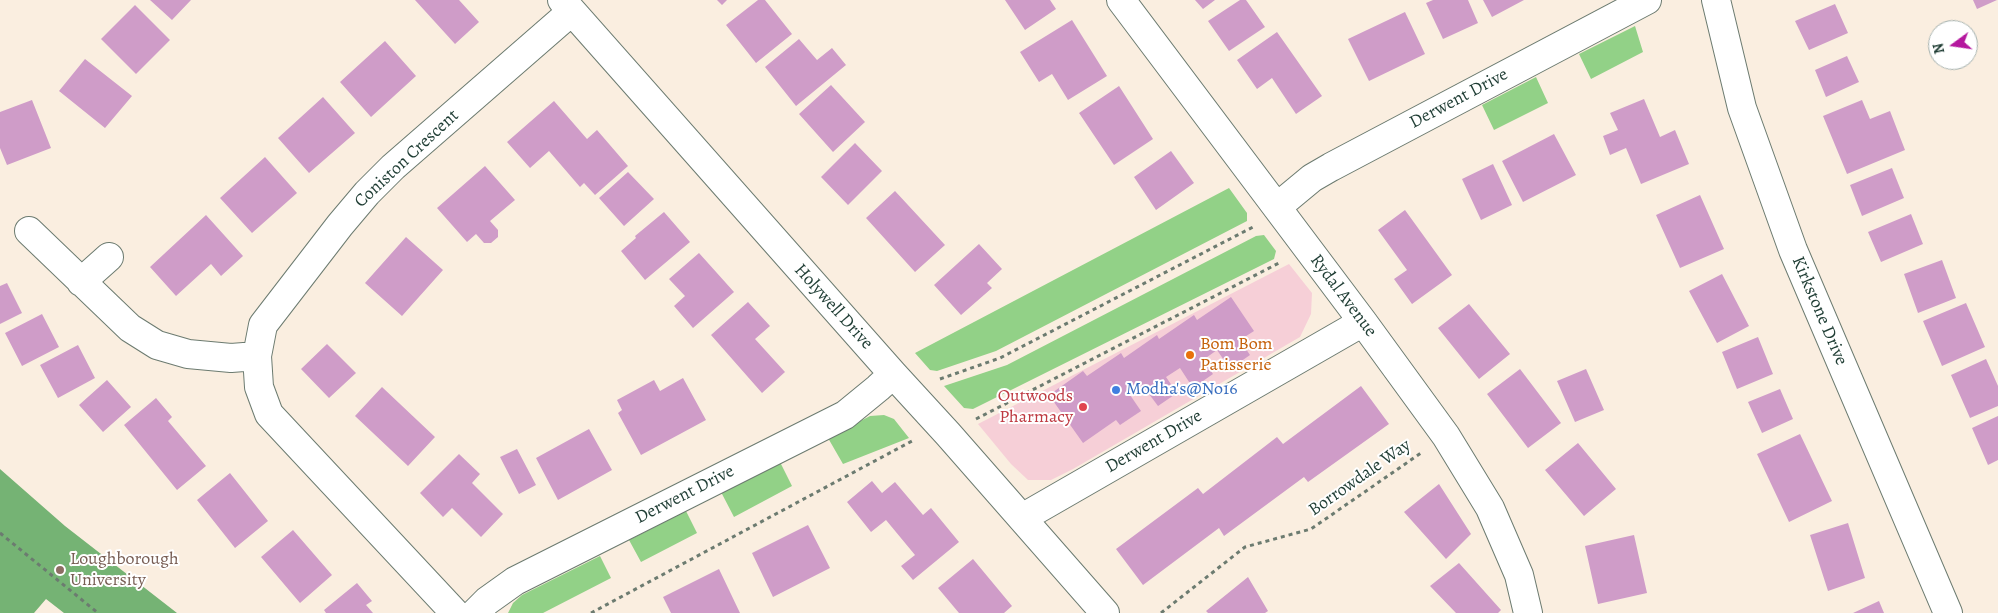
<!DOCTYPE html>
<style>
body{margin:0}
#map{position:relative;width:1998px;height:613px;overflow:hidden;background:#faeee0;font-family:Alegreya,serif}
canvas{display:block}
.north{position:absolute;left:1928px;top:20px;width:50px;height:50px;box-sizing:border-box;background:#fff;border:1px solid #a5b1ae;border-radius:50%;rotate:256deg;font-size:14px;font-weight:700;line-height:20px;text-align:center;color:#1f3d34}
.north::after{content:'';display:block;margin:auto;width:18px;height:22px;background:#b5179e;clip-path:polygon(50% 0,100% 100%,50% 72%,0 100%)}
</style>
<div id="map">
<canvas width="1998" height="613"></canvas>
<div class="north">N</div>
</div>
<script>
const ctx = document.querySelector('canvas').getContext('2d');
ctx.lineJoin = 'round';
function fillPath(path, color) { ctx.fillStyle = color; ctx.fill(path, 'evenodd'); }
const poly = rows => new Path2D(rows.map(r => 'M' + r).join(''));
function stroke(path, color, width, dash) { ctx.strokeStyle = color; ctx.lineWidth = width; ctx.lineCap = dash ? 'butt' : 'round'; ctx.setLineDash(dash || []); ctx.stroke(path); }
function drawText(font, color, halo, rows, align = 'center') {
  ctx.font = font + ' Alegreya,serif'; ctx.lineWidth = 4; ctx.setLineDash([]); ctx.textBaseline = 'middle'; ctx.strokeStyle = halo; ctx.fillStyle = color; for (const [text, x, y, turn = 0] of rows) {
    ctx.save(); ctx.translate(x, y); ctx.rotate((+turn || 0) * Math.PI / 180); ctx.textAlign = isNaN(turn) ? turn : align; if (halo) ctx.strokeText(text, 0, 0); ctx.fillText(text, 0, 0); ctx.restore();
  }
}
fillPath(poly([
 [1289,264,1312,293,1311,314,1300,337,1073,469,1051,480,1028,480,1011,464,978,424]
]), '#f6cfd7');
fillPath(poly([
 [1635,26,1643,52,1591,79,1579,54],
 [1536,77,1548,103,1494,130,1482,105],
 [1229,188,1247,213,1247,221,996,351,937,371,930,370,915,353],
 [1264,235,1276,251,1274,259,973,409,964,408,944,386,1007,365,1256,236],
 [884,415,894,419,909,438,843,464,828,438,870,416],
 [780,462,792,486,734,517,721,492],
 [686,511,697,533,641,562,629,540],
 [600,556,611,578,543,613,508,613,513,603,522,595]
]), '#92d187');
fillPath(poly([
 [0,469,65,526,177,613,64,613,46,599,34,613,0,613]
]), '#75b374');
fillPath(poly([
 [150,0,191,0,172,20],
 [415,0,459,0,479,22,455,44],
 [717,0,727,0,722,5],
 [758,0,765,0,792,34,756,63,726,25],
 [1005,0,1050,0,1056,9,1025,30],
 [1195,0,1215,0,1203,9],
 [1240,0,1246,0,1265,27,1229,51,1208,21],
 [1433,0,1468,0,1478,23,1443,39,1426,3],
 [1483,0,1524,0,1492,17],
 [1973,0,1997,0,1977,9],
 [1835,4,1848,33,1809,50,1795,21],
 [135,5,170,40,136,74,101,39],
 [1405,12,1425,54,1369,81,1348,39],
 [1072,20,1107,76,1068,100,1052,74,1039,82,1020,52],
 [1277,32,1322,96,1296,114,1272,78,1257,89,1237,60],
 [799,39,817,60,832,48,846,65,796,106,765,67],
 [385,41,416,76,371,117,340,82],
 [1847,56,1859,82,1826,97,1815,70],
 [85,59,132,96,105,128,59,91],
 [831,85,865,122,833,152,799,114],
 [1119,86,1153,139,1114,165,1079,113],
 [323,97,355,133,309,173,278,138],
 [1644,99,1660,137,1675,130,1689,164,1641,184,1626,148,1610,155,1603,136,1618,130,1610,113],
 [32,100,51,148,7,165,0,148,0,112],
 [1862,100,1870,119,1890,111,1905,150,1847,174,1823,116],
 [554,101,587,139,597,130,628,166,595,195,584,183,580,187,549,151,530,168,507,142],
 [1554,134,1576,175,1523,202,1502,161],
 [855,143,882,171,848,205,821,177],
 [1171,151,1194,183,1156,210,1134,177],
 [265,157,297,193,252,233,220,198],
 [1493,164,1512,205,1481,220,1462,179],
 [485,166,515,200,490,221,498,230,498,237,491,243,484,243,476,234,467,242,437,208],
 [1892,168,1904,198,1862,216,1850,185],
 [628,172,654,199,624,226,599,198],
 [895,191,945,245,915,272,866,218],
 [1700,195,1724,249,1680,268,1656,215],
 [1405,210,1452,275,1412,304,1394,279,1407,270,1378,230],
 [664,212,690,242,645,280,621,251,636,238,635,236],
 [1911,214,1923,244,1881,262,1868,232],
 [206,215,243,256,221,276,211,264,176,296,150,267],
 [406,237,443,270,402,316,365,283],
 [979,244,1002,269,987,283,992,288,961,315,934,285],
 [699,253,734,292,693,328,674,306,685,296,669,279],
 [1942,260,1956,298,1918,313,1904,274],
 [1722,274,1749,326,1717,343,1689,291],
 [7,283,22,313,0,324,0,286],
 [1231,297,1254,331,1240,340,1250,355,1230,369,1217,350,1203,360,1213,374,1193,388,1180,368,1166,377,1177,393,1158,406,1143,386,1130,395,1141,411,1120,425,1116,420,1083,443,1049,395,1083,371,1087,376,1121,353,1124,358,1157,335,1159,339,1194,315,1197,320],
 [748,302,770,326,755,339,785,372,762,393,711,335],
 [1966,303,1985,347,1942,366,1923,321],
 [1469,304,1510,354,1479,379,1438,328],
 [42,314,59,347,22,366,5,333],
 [1758,337,1773,374,1737,389,1722,352],
 [327,344,356,373,329,398,301,369],
 [78,345,95,378,58,398,40,365],
 [1986,359,1998,386,1998,406,1970,418,1951,375],
 [1520,369,1561,423,1528,448,1487,394],
 [1586,369,1604,410,1575,422,1557,381],
 [683,378,706,420,641,455,618,413,622,410,617,400,654,380,660,391],
 [107,380,131,407,103,432,79,405],
 [1361,386,1389,424,1308,482,1304,477,1224,536,1219,528,1143,585,1116,549,1198,488,1203,494,1277,437,1283,444],
 [382,387,435,437,408,466,355,416],
 [1780,389,1793,419,1762,433,1748,402],
 [156,398,172,417,168,421,206,466,177,490,124,425],
 [1998,416,1998,460,1988,465,1972,428],
 [589,429,612,470,558,500,536,458],
 [1800,434,1832,501,1789,522,1757,454],
 [1578,443,1616,489,1584,516,1545,470],
 [517,449,536,485,519,494,500,457],
 [459,454,480,474,472,483,503,514,481,537,452,508,443,517,420,493],
 [230,473,268,521,235,548,197,500],
 [872,481,882,493,895,482,923,515,931,508,959,542,913,580,901,566,915,555,886,520,871,532,847,502],
 [1439,484,1471,534,1446,559,1404,512],
 [1848,523,1865,578,1828,591,1810,535],
 [808,525,830,568,773,597,752,553],
 [293,530,332,575,300,603,261,557],
 [1634,535,1647,593,1598,604,1585,546],
 [973,559,1012,606,1004,613,959,613,938,588],
 [1459,563,1501,610,1498,613,1456,613,1430,586],
 [719,569,740,613,671,613,663,597],
 [1248,577,1268,611,1265,613,1208,613,1206,611],
 [357,583,372,601,366,605,373,613,326,613,324,610],
 [1879,601,1884,613,1853,613]
]), '#cf9cc8');
const minor = poly([
 [562,0,893,374,948,434,1105,613],
 [1121,0,1363,322,1446,436,1490,508,1519,575,1528,613],
 [1716,0,1742,108,1793,250,1948,613],
 [1277,207,1312,178,1331,167,1647,0],
 [29,231,130,328,157,345,188,354,231,358,257,356],
 [81,282,109,257],
 [1022,518,1363,322],
 [455,613,269,414,259,387,257,356,263,325,340,225,367,193,393,167,571,12],
 [475,613,487,601,515,581,845,415,878,388,893,374]
]);
stroke(minor, '#6c7b70', 30);
stroke(poly([
 [940,379,1000,358,1253,227],
 [976,419,1279,263],
 [0,533,98,613],
 [591,613,912,441],
 [1161,613,1245,547,1311,529,1421,453]
]), '#6c7b70', 3, [4, 4]);
stroke(minor, '#fff', 28);
for (const [x, y, r, color] of [
 [1190,355,5,"#e8710a"],
 [1116,390,5,"#3f7fe0"],
 [1083,407,5,"#e0444e"],
 [60,570,5,"#8d6e63"]
]) { const dot = new Path2D(); dot.arc(x, y, r, 0, 2 * Math.PI); ctx.fillStyle = color; ctx.fill(dot); stroke(dot, '#fff', 2); }
drawText('18px', '#1f3d34', '#fff', [
 ["Derwent Drive",1459,99,-28],
 ["Coniston Crescent",407,159,-43],
 ["Rydal Avenue",1343,296,53],
 ["Holywell Drive",833,307,48],
 ["Kirkstone Drive",1819,311,67],
 ["Derwent Drive",1154,442,-30],
 ["Borrowdale Way",1360,478,-35],
 ["Derwent Drive",685,495,-27]
]);
drawText('18px', '#c56008', '#fff', [
 ["Bom Bom",1200,345],
 ["Patisserie",1200,366]
], 'left');
drawText('18px', '#366cbe', '#fff', [
 ["Modha's@No16",1126,390]
], 'left');
drawText('18px', '#be3a42', '#fff', [
 ["Outwoods",1073,397],
 ["Pharmacy",1073,418]
], 'right');
drawText('18px', '#785e54', '#fff', [
 ["Loughborough",70,560],
 ["University",70,581]
], 'left');
</script>
